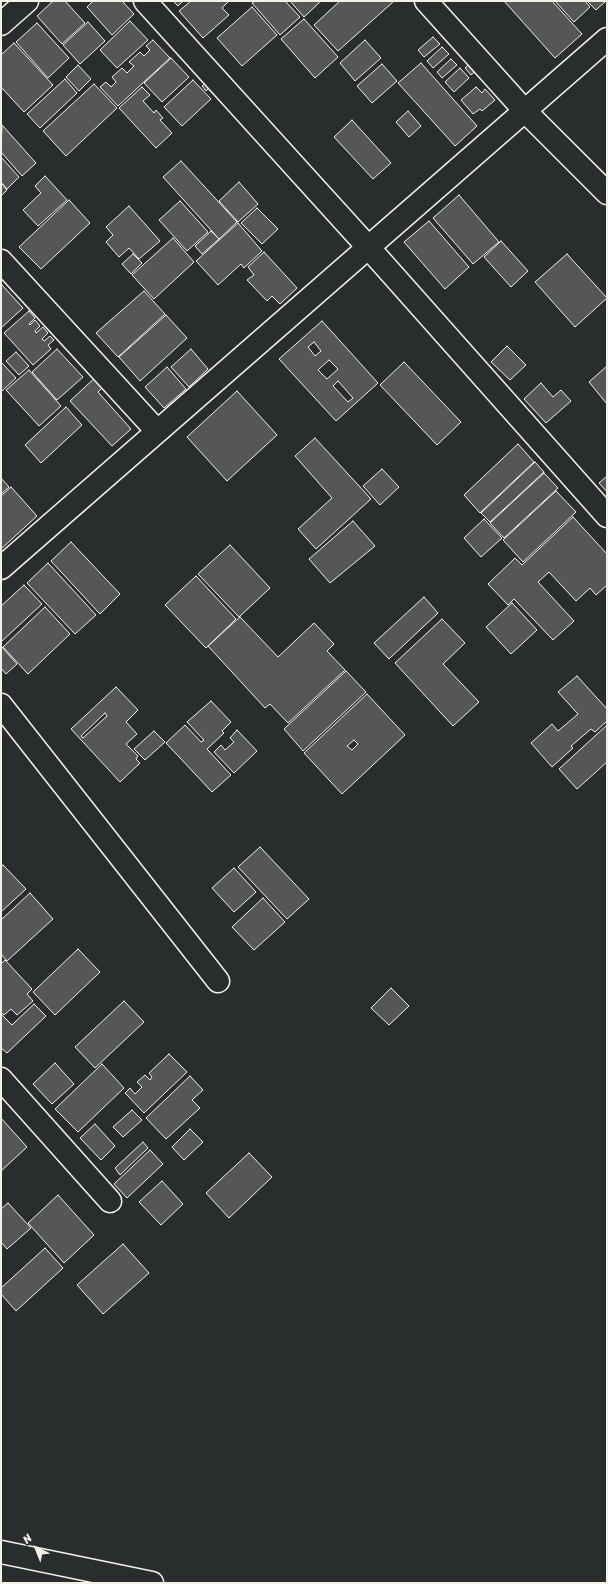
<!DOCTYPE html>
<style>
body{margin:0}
#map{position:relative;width:608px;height:1584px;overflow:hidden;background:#2a2d2e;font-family:Sriracha,sans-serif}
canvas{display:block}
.frame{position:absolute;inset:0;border:2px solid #f4f1e8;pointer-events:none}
.north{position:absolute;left:16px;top:1528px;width:40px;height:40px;-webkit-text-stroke:3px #2a2d2e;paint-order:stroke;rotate:317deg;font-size:11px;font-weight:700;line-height:16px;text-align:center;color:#f4f1e8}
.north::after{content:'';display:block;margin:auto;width:14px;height:18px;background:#f4f1e8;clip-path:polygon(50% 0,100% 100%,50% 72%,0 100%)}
</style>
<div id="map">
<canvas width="608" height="1584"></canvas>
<div class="frame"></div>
<div class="north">N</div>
</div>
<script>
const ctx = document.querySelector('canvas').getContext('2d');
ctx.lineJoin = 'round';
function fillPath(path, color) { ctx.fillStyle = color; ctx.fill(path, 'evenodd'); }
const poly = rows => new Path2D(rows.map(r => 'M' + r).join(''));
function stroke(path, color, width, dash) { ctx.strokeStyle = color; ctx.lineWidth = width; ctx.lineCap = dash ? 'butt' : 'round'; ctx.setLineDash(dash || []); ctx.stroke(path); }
const building = poly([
 [53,1,65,1,85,23,62,44,37,16,53,1],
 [93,1,122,1,134,14,112,35,87,7,93,1],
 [173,1,183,1,178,6,173,1],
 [191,1,229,1,222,8,229,15,203,38,179,11,191,1],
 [255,1,285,1,300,17,280,35,252,3,255,1],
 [290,1,321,1,304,17,290,1],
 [340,1,392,1,393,2,338,51,314,25,340,1],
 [504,1,552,1,582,34,555,58,504,1],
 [555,1,585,1,590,7,574,22,555,1],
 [587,1,606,1,596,10,587,1],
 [252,7,277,35,242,66,217,38,252,7],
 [304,19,338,57,315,78,281,39,304,19],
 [130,21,148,40,117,68,100,50,130,21],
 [88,22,105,41,80,64,63,45,88,22],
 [37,23,69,58,48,78,16,42,37,23],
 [433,37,440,44,424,57,418,50,433,37],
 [153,40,170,58,118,106,100,87,106,82,111,87,116,82,112,77,122,68,127,73,134,66,129,62,140,52,144,56,150,50,146,46,153,40],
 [365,40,381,58,355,81,340,63,365,40],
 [14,43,53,85,24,112,1,87,1,55,14,43],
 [442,47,449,54,433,68,427,61,442,47],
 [171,58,189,77,162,102,144,83,171,58],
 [451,59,457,65,442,78,437,72,451,59],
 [473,60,480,67,471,75,465,68,473,60],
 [421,63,477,126,455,146,398,83,421,63],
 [382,64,397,81,372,103,357,86,382,64],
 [78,65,91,79,79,91,66,77,78,65],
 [460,68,469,78,454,92,445,82,460,68],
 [65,79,77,93,40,128,27,114,65,79],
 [193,80,211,99,182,126,164,107,193,80],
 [208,82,211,86,206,91,202,86,208,82],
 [94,84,117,108,66,156,43,131,94,84],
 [142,87,150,95,143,101,154,113,156,110,163,118,160,120,172,133,156,148,119,108,142,87],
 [476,87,482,93,485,89,495,100,482,111,480,109,473,114,461,100,476,87],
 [408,111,421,126,409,137,396,122,408,111],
 [352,120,391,163,373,179,334,137,352,120],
 [2,125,36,163,22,176,1,152,2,125],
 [1,157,19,177,7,189,1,182,1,157],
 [181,161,237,222,219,239,163,177,181,161],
 [45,176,67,200,38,226,23,210,41,193,35,186,45,176],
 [239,182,258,204,238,222,219,201,239,182],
 [1,183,7,190,1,196,1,183],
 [459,195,499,242,473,264,433,218,459,195],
 [69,200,90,223,41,269,19,247,69,200],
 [180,201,208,232,187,251,159,220,180,201],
 [129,206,160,241,139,259,129,248,119,257,106,242,113,235,106,227,129,206],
 [257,208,278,229,262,244,241,223,257,208],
 [429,221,469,267,445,289,404,242,429,221],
 [238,223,262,251,244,268,241,264,218,285,196,261,238,223],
 [211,231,219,239,202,254,195,246,211,231],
 [173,238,194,262,154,299,132,275,173,238],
 [501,241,528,271,511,287,484,257,501,241],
 [264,252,297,288,280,304,272,296,267,301,247,280,254,275,248,267,264,252],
 [133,254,142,263,131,274,122,264,133,254],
 [567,254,607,298,575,327,535,282,567,254],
 [2,285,23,308,1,328,1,286,2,285],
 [144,291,165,314,118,357,96,333,144,291],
 [29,311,35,318,29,324,30,325,35,320,40,326,35,331,36,333,43,327,48,333,42,339,44,341,50,336,54,340,48,345,51,349,33,365,4,333,29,311],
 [166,315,187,338,140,381,119,357,166,315],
 [322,321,378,383,336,421,279,359,322,321],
 [314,342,321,351,315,356,308,347,314,342],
 [329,360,338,369,327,379,318,370,329,360],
 [338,381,353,398,348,402,333,386,338,381],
 [507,346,526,365,510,380,491,362,507,346],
 [57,349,83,377,57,400,32,372,57,349],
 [191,349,208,369,189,387,171,367,191,349],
 [16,352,29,366,19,375,6,361,16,352],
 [1,362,16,378,1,392,1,362],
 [404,362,461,422,437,445,380,385,404,362],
 [607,366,607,404,589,382,607,366],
 [167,367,186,389,164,408,145,387,167,367],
 [29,370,61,406,39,426,6,390,29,370],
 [98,375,106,384,98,392,131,429,112,446,70,401,98,375],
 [541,383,553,397,561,390,571,401,546,423,524,399,541,383],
 [237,391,277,435,227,481,187,437,237,391],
 [66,407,82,425,41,463,25,445,66,407],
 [315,438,371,499,316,549,298,529,332,498,295,456,315,438],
 [518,444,534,462,480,513,464,495,518,444],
 [535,462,544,472,490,522,481,513,535,462],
 [382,469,399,487,380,505,363,486,382,469],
 [544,473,558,488,504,538,490,523,544,473],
 [607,476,607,492,599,483,607,476],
 [1,478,9,487,1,494,1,478],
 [11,487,37,516,1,549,1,496,11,487],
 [556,491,576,512,523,562,503,540,556,491],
 [573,517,607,554,607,585,596,595,590,588,576,601,549,572,538,582,574,621,553,640,514,599,508,605,488,584,515,558,522,565,573,517],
 [484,519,502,538,481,557,464,538,484,519],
 [353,521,375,546,330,583,309,559,353,521],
 [71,542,120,594,100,614,51,561,71,542],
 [230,545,270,588,239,617,198,574,230,545],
 [48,563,96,615,75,634,27,583,48,563],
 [196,576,236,619,206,648,165,605,196,576],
 [24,585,42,604,1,642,1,606,24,585],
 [424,597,438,613,389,659,374,643,424,597],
 [512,603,537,630,511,654,486,627,512,603],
 [45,607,70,634,28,674,3,647,45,607],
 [240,617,278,657,314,623,334,644,327,651,345,670,288,723,270,704,265,708,208,646,240,617],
 [442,619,465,643,443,664,479,702,453,726,395,663,442,619],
 [1,646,17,664,6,674,1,668,1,646],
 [346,671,366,692,303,751,284,729,346,671],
 [577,676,607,709,607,721,595,732,591,729,571,746,573,748,552,767,531,743,552,724,558,731,578,714,558,692,577,676],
 [116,687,138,710,126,722,137,734,126,744,138,756,136,759,140,763,120,782,71,729,116,687],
 [105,713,107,716,83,738,81,736,105,713],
 [367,694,405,735,342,794,304,753,367,694],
 [354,740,358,744,352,750,347,746,354,740],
 [211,701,231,722,222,731,224,733,207,749,231,775,212,792,166,743,185,725,201,742,204,740,187,722,211,701],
 [607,725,607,762,577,789,559,769,607,725],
 [237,730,257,751,234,773,214,752,221,745,225,750,234,742,230,738,237,730],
 [154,731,165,742,145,760,134,749,154,731],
 [260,847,309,899,287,919,238,867,260,847],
 [3,865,26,889,1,912,1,866,3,865],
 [234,868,256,892,234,912,212,888,234,868],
 [30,893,53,919,7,961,1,954,1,920,30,893],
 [263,898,285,922,254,950,232,927,263,898],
 [78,949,100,972,55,1015,33,992,78,949],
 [5,960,32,989,27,994,33,1001,17,1015,11,1009,4,1015,1,1012,1,964,5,960],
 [391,988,409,1006,389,1025,371,1008,391,988],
 [124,1001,144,1022,95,1068,75,1047,124,1001],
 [34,1004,46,1016,7,1053,1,1048,1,1014,12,1025,34,1004],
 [169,1054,187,1072,144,1113,125,1093,130,1088,135,1094,142,1087,137,1082,145,1075,150,1080,152,1077,149,1073,169,1054],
 [55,1063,74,1084,52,1104,33,1084,55,1063],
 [102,1064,124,1088,78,1132,55,1109,102,1064],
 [190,1076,203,1090,192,1100,200,1108,166,1139,146,1118,190,1076],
 [132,1110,142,1120,123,1137,113,1127,132,1110],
 [1,1118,27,1147,1,1171,1,1118],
 [95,1124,115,1146,101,1160,80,1138,95,1124],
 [190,1129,203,1142,184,1160,172,1147,190,1129],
 [143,1142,148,1148,120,1175,115,1168,143,1142],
 [150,1150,163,1164,127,1198,114,1184,150,1150],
 [249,1153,272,1177,229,1218,206,1193,249,1153],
 [162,1181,183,1204,161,1225,139,1202,162,1181],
 [58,1195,94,1235,64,1263,28,1223,58,1195],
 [8,1203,31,1228,7,1249,1,1242,1,1209,8,1203],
 [123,1244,149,1273,103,1314,77,1285,123,1244],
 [45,1248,63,1268,16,1311,1,1294,1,1288,45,1248]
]);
fillPath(building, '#555756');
stroke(building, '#f4f1e8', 1);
const minor = poly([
 [145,1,368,247,607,516],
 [426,1,525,111,607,193],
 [1,24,27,1],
 [1,261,157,431],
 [1,568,607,39],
 [1,705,218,981],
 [1,1079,110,1201],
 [1,1552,152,1583]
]);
stroke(minor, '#f4f1e8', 25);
stroke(minor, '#2a2d2e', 22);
</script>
